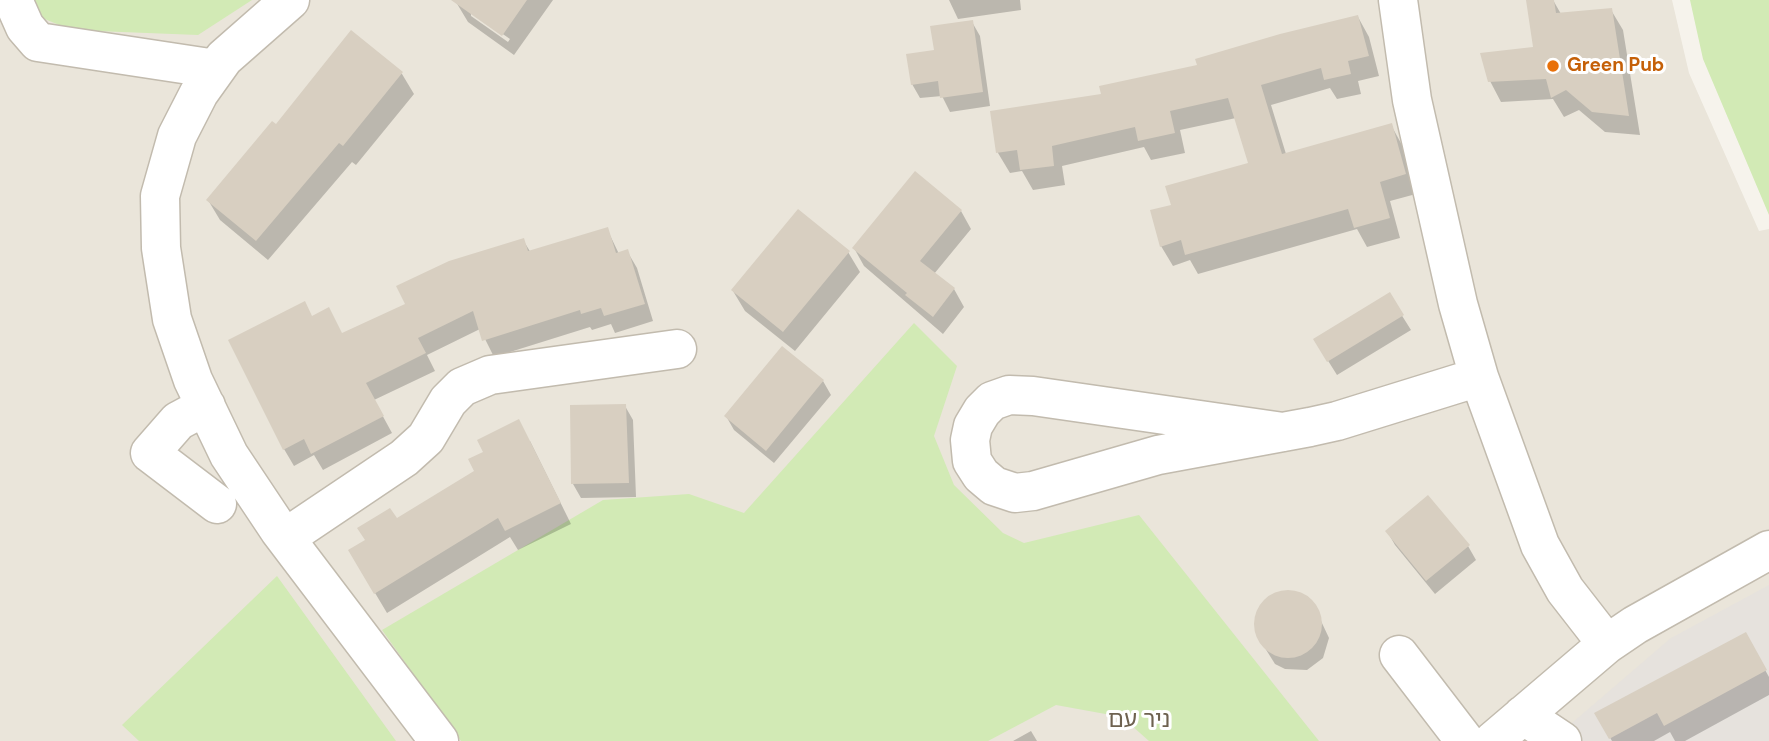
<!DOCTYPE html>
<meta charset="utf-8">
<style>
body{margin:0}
canvas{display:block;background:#f6f3ec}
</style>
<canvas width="1769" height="741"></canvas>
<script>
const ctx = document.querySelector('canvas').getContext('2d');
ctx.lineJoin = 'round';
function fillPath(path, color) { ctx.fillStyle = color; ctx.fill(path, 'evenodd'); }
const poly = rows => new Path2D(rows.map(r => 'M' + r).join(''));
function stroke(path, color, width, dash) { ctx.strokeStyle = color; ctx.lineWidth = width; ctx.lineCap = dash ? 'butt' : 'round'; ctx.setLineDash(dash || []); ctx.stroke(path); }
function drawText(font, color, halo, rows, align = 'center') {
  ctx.font = font + ' "DM Sans","Noto Sans Hebrew",sans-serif'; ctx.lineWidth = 6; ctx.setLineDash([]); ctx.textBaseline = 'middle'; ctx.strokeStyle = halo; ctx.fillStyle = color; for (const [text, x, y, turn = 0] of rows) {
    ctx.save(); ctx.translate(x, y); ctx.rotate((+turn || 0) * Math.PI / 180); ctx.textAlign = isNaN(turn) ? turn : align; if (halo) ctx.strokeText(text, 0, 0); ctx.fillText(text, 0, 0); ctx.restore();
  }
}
fillPath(poly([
 [0,0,1672,0,1689,73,1759,231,1769,229,1769,741,0,741]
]), '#eae5da');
fillPath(poly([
 [1769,585,1769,741,1551,741,1671,638]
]), '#e6e2dd');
fillPath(poly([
 [34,0,252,0,198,35,71,30,40,17],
 [1690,0,1769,0,1769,215,1703,59],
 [914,323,957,366,934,436,954,485,1003,533,1024,543,1139,515,1319,741,1149,741,1122,717,1056,705,988,741,461,741,382,630,603,500,689,494,744,513],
 [277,576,396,741,139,741,122,725]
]), '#d2eab5');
fillPath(poly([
 [458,0,553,0,514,55,468,22,456,2],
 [471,12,510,39,508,42,471,16],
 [949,0,1020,0,1021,10,958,19],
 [1553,0,1561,14,1611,10,1623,30,1640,135,1605,132,1579,110,1564,117,1553,99,1501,102,1490,81,1535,49],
 [1358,17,1369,37,1379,76,1358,81,1361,94,1337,99,1330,88,1271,105,1286,154,1391,125,1402,145,1416,194,1390,201,1400,238,1367,247,1357,229,1198,274,1190,260,1173,266,1161,246,1173,206,1250,164,1236,118,1180,130,1185,153,1151,160,1144,147,1062,166,1065,185,1033,190,1022,171,1010,173,998,153,992,112,1103,96],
 [972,22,980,36,990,106,950,112,942,96,920,98,912,84,936,51],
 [352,33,402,74,414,94,356,165,352,162,268,260,220,220,208,200,276,126],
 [961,211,971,229,934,274,954,289,964,307,943,334,864,266,854,248],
 [607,229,619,254,627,251,637,268,653,321,615,333,611,324,592,330,590,327,494,357,480,329,427,355,435,371,374,400,392,433,323,470,314,455,294,466,284,449,312,318,342,334,407,304,523,240,531,253],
 [848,252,860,272,795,351,745,311,733,291],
 [1389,295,1411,330,1337,375,1315,340],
 [823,381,831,395,774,463,734,430,726,416],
 [625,406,633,420,636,497,581,498,573,484],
 [530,441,571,524,518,550,510,537,387,613,350,551],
 [1387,531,1468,546,1476,560,1435,594,1395,545],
 [1286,592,1296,593,1313,604,1329,638,1323,658,1307,670,1285,669,1275,664,1260,640,1256,629,1259,608,1266,600],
 [1745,634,1769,677,1769,695,1685,741,1675,741,1670,732,1654,741,1612,741,1596,713],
 [1031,731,1037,741,1013,741]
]), '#0003');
fillPath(poly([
 [451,0,527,0,502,36],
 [1526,0,1554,0,1556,13,1612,8,1629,116,1592,112,1566,90,1551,98,1546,79,1488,82,1480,53,1533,47],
 [1358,15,1369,56,1348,61,1351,74,1324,80,1321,68,1261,85,1282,154,1392,123,1406,174,1380,182,1390,218,1354,228,1348,209,1185,255,1181,240,1160,247,1150,210,1171,205,1165,186,1248,163,1228,98,1170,111,1175,133,1138,141,1135,127,1052,146,1054,166,1020,170,1017,150,996,153,990,111,1101,94,1099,86,1197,65,1195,59,1280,34],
 [973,20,983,92,940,98,938,81,911,85,906,54,934,50,930,26],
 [351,30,403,72,343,146,339,143,256,241,206,200,272,121,276,124],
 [915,171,962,210,920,261,955,288,933,317,905,295,907,293,852,248],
 [798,209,850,251,783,332,731,290],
 [608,227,616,253,628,249,645,304,604,316,601,308,581,314,580,310,482,341,473,311,418,338,426,353,366,383,384,416,311,454,304,439,283,450,228,340,305,301,312,316,329,307,342,333,405,304,396,286,449,261,524,238,528,251],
 [1390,292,1404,315,1327,362,1313,339],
 [782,346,824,380,766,451,724,416],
 [626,404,629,483,571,484,570,405],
 [519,419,561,503,505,531,498,518,374,594,348,550,365,540,357,528,390,508,397,518,474,471,468,459,483,452,477,440],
 [1428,495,1470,545,1426,581,1385,531],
 '1254 624a34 34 0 1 1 68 0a34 34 0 1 1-68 0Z',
 [1746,632,1767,670,1664,726,1657,713,1609,739,1594,713]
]), '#d8cfc1');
const minor = poly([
 [13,0,25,27,38,42,216,69],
 [290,0,224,58,199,93,177,136,160,196,161,248,172,319,193,380,229,455,279,530,439,741],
 [1398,0,1412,100,1458,304,1479,377,1540,545,1565,590,1607,644],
 [206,406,178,421,150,453,217,504],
 [1283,432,1033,396,1009,395,992,401,982,411,973,426,970,440,972,461,981,475,994,486,1015,493,1033,491,1158,455,1310,427,1337,421,1479,377],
 [285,538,404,458,426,438,448,401,462,387,490,375,677,349],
 [1399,655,1465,741],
 [1523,715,1562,741],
 [1493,741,1607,644,1635,625,1769,550]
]);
stroke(minor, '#c2bbae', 41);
stroke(minor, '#fff', 38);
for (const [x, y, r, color] of [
 [1553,66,7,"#e8710a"]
]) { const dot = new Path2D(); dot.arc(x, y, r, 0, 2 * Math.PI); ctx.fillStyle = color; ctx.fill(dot); stroke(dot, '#fff', 2.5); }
drawText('bold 19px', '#c56008', '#fff', [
 ["Green Pub",1567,66]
], 'left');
drawText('23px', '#6e6250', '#fff', [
 ["ניר עם",1139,721]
]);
</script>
